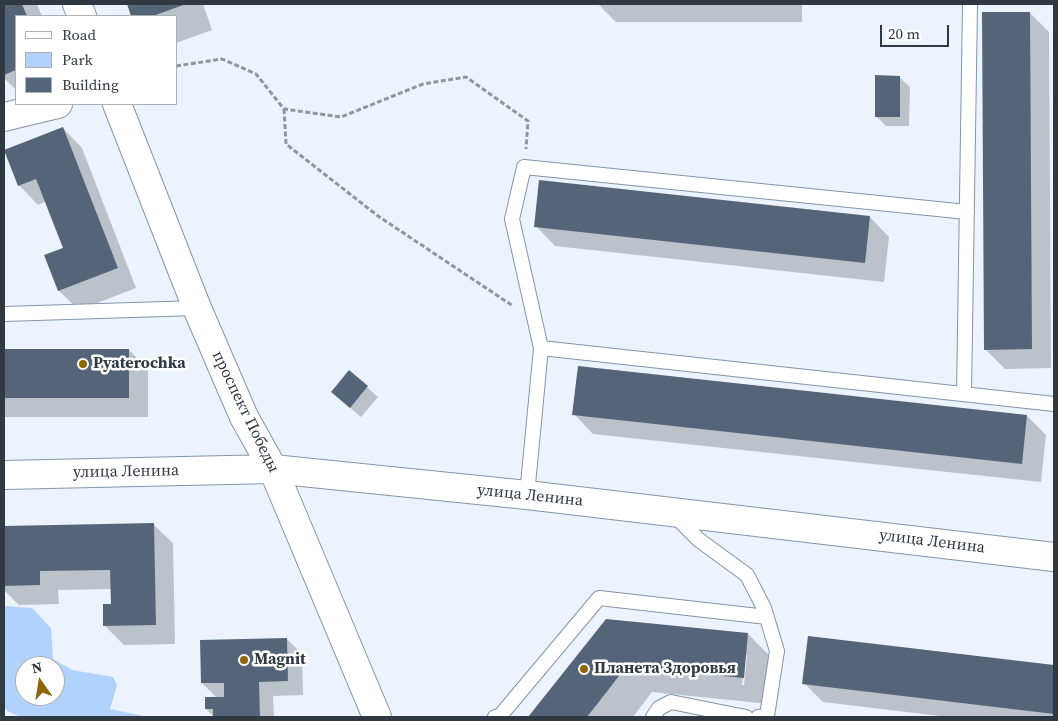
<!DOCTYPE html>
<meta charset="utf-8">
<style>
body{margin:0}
#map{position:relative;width:1058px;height:721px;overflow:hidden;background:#ecf3fd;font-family:"Source Serif 4",serif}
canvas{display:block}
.frame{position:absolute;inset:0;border:5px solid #303841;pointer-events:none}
.legend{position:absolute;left:15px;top:15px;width:162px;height:90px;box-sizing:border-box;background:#fff;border:1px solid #acafb3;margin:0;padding:6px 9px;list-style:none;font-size:15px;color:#303841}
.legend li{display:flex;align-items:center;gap:10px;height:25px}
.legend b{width:25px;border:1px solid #acafb3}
.north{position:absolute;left:15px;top:656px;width:50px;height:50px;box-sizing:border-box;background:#fff;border:1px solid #acafb3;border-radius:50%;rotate:347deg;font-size:14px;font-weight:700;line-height:20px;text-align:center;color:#303841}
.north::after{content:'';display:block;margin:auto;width:18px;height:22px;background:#8b6506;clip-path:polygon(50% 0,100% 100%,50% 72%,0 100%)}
.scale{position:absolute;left:880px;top:25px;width:69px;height:22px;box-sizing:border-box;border:2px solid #303841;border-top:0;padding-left:6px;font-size:15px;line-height:18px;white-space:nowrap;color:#303841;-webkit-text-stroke:4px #fff;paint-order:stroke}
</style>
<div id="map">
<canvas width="1058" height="721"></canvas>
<div class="frame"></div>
<ul class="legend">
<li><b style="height:6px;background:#fff"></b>Road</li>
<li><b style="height:14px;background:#b0d2fd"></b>Park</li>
<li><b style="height:14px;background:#556579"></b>Building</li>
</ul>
<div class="north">N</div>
<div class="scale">20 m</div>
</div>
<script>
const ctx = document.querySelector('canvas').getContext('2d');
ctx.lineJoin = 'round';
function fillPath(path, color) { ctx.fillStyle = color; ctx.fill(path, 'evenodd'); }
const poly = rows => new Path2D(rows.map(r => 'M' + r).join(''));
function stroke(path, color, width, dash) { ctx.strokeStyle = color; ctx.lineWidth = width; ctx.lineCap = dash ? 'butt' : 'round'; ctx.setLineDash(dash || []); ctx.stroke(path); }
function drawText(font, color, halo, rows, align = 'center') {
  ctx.font = font + ' "Source Serif 4",serif'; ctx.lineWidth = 5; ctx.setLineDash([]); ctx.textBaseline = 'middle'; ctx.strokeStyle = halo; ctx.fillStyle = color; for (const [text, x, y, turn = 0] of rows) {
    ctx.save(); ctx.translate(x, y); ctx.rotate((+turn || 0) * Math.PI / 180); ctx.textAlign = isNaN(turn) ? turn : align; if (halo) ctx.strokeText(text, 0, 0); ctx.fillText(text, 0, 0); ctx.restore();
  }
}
fillPath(poly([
 [4,606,32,608,51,628,53,659,72,670,113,677,117,685,110,709,148,717,21,717,7,711,4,706],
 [25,666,55,666,55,696,25,696]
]), '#b0d2fd');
fillPath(poly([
 [4,4,37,4,42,16,16,16,16,90,4,78],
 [128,4,203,4,212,30,176,43,176,16,133,16],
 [598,4,802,4,802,22,616,22],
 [1030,13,1049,32,1051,368,1005,369,985,349],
 [899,77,910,87,909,126,886,126,876,116],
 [63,128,82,148,136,288,79,310,59,291,46,256,65,249,46,201,38,205,19,185],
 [870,217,889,237,884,282,555,246,536,226],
 [4,350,129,350,148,369,148,417,4,417],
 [349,371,378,397,361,417,332,392],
 [574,414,1027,416,1046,435,1041,482,593,434],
 [153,524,173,543,175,644,124,645,105,626,112,605,112,589,58,590,59,604,19,605,4,590,4,527],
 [606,620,748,634,774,660,769,704,652,692,633,717,530,717],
 [745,655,747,655,744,685,742,685],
 [809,637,1054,666,1054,717,948,717,823,702,804,683],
 [287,639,302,654,303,695,273,696,274,717,214,717,206,709,218,699,202,683]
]), '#0003');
fillPath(poly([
 [4,4,22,4,27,16,16,16,16,70,4,75],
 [127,4,186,4,153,16,131,16],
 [982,12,1030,12,1032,349,984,350],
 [875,75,900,76,900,117,875,117],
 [63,127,118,268,58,291,44,255,63,248,36,179,18,186,4,150],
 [539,180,870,216,865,263,534,227],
 [4,349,129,349,129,398,4,398],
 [578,366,1027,415,1022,464,572,415],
 [349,370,368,386,350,408,331,392],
 [154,523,156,625,103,626,103,604,111,604,110,570,40,571,40,585,4,586,4,526],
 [606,619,748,633,744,678,626,667,587,717,528,717],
 [808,636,1054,665,1054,714,802,684],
 [287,638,288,681,259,682,260,717,213,717,213,709,205,709,205,697,224,697,224,683,201,683,200,640]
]), '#556579');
const lane = poly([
 [4,314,197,308],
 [541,348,512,219,524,167,967,212],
 [964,394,970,4],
 [527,495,541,348,1054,404],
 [673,514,699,540,747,575,764,608,777,651,767,716,758,717],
 [495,717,500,716,599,598,767,617],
 [653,717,659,708,671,702,746,717]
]);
const street = poly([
 [4,117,58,104]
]);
const secondary = poly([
 [77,4,82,16],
 [117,104,197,308,244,417,273,469,377,717],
 [4,475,273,469,527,495,1054,557]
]);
stroke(lane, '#8395ab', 16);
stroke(street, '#8395ab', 30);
stroke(secondary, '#8395ab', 30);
stroke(poly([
 [176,66,222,59,256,74,284,109,341,117,423,84,466,77,528,121,526,149],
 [284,109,286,144,378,216,513,306]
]), '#8f96a0', 3, [5, 2.5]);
stroke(lane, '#fff', 14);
stroke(street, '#fff', 28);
stroke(secondary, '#fff', 28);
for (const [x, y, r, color] of [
 [83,364,5,"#8b6506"],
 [244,660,5,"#8b6506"],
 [584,669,5,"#8b6506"]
]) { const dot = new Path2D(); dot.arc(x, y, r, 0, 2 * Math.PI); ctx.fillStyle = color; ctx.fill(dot); stroke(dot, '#fff', 2); }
drawText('bold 16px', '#303841', '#fff', [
 ["Pyaterochka",93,364],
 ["Magnit",254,660],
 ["Планета Здоровья",594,669]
], 'left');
drawText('16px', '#303841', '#fff', [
 ["проспект Победы",245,412,64],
 ["улица Ленина",126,472,-1],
 ["улица Ленина",530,496,6],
 ["улица Ленина",932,542,7]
]);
</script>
